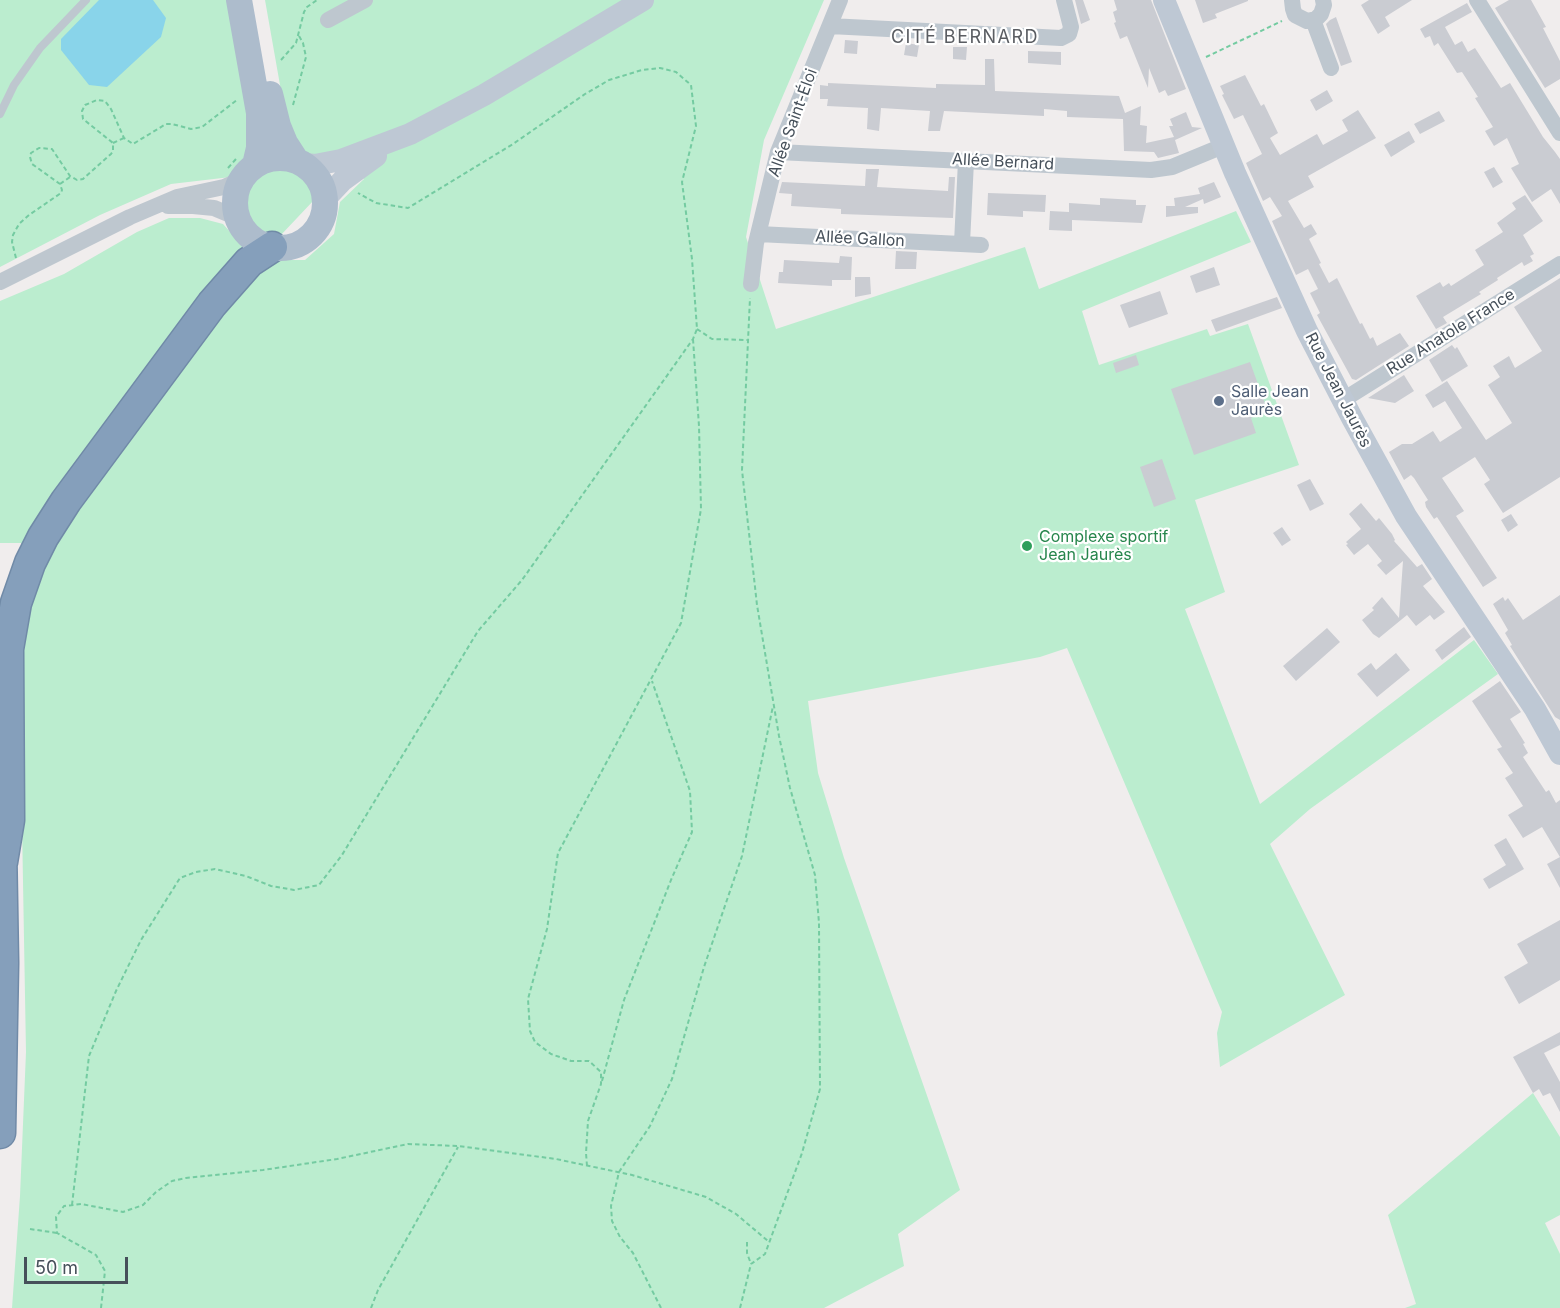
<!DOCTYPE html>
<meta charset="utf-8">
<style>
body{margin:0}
#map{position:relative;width:1560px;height:1308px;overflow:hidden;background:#f0eded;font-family:Inter,sans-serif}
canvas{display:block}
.scale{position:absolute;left:24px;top:1257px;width:104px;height:27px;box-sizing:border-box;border:3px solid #46505a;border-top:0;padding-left:8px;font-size:18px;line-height:21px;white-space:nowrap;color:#46505a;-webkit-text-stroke:4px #fff;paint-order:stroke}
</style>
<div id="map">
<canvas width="1560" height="1308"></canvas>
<div class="scale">50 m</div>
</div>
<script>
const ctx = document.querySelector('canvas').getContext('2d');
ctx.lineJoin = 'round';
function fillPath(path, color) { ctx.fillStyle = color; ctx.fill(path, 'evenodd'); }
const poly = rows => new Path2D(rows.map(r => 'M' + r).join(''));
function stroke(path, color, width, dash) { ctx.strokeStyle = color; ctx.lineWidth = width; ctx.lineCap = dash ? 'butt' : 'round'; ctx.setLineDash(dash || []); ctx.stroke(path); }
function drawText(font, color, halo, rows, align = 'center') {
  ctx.font = font + ' Inter,sans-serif'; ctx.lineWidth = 4.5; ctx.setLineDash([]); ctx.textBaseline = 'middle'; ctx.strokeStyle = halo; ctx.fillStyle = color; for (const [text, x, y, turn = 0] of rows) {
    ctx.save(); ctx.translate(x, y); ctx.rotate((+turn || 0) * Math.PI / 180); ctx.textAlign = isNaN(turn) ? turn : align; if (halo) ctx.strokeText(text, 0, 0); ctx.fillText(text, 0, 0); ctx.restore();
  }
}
fillPath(poly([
 [0,0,232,0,251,113,244,167,231,177,171,184,100,215,0,267],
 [265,0,824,0,764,140,746,237,776,329,1025,247,1039,289,1236,211,1251,242,1082,311,1099,365,1207,329,1210,336,1248,324,1299,465,1195,500,1225,592,1185,609,1260,804,1474,640,1498,674,1310,809,1270,844,1345,995,1220,1067,1217,1033,1222,1012,1067,648,1040,657,808,701,818,773,844,858,960,1190,898,1234,904,1266,824,1308,12,1308,20,1196,26,1052,19,654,34,574,21,543,0,543,0,301,64,274,137,232,169,218,200,218,223,224,240,243,268,260,305,260,334,234,340,202,364,179,344,151,311,157,296,147,283,102],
 [279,169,291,171,302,177,310,188,314,200,280,236,267,234,256,227,249,216,246,203,249,190,255,179,266,172],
 [1533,1093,1560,1137,1560,1215,1545,1223,1560,1254,1560,1308,1405,1308,1416,1304,1388,1215]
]), '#bbedcf');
fillPath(poly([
 [99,0,153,0,166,18,161,37,107,87,89,85,61,50,61,39]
]), '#89d4ea');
fillPath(poly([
 [1075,0,1083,0,1090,20,1081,24],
 [1114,0,1151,0,1186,89,1168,96,1165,90,1159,93,1149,68,1148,88,1127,36,1120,39,1114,23,1116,22,1113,12,1117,10],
 [1195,0,1248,0,1248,1,1215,14,1217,18,1203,23],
 [1369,0,1412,0,1385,17,1390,26,1378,34,1361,5],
 [1509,0,1531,0,1546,27,1543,28,1560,61,1560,79,1545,88,1495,8],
 [1467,3,1472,12,1445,27,1455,45,1462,41,1468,52,1475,48,1501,88,1510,83,1543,137,1555,152,1560,159,1560,204,1551,189,1532,202,1511,168,1519,164,1507,138,1494,146,1485,131,1493,127,1475,98,1478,97,1462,72,1457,73,1438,43,1434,46,1430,36,1425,38,1420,29],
 [1336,17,1352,62,1341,66,1326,24,1330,20],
 [845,40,858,41,857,54,844,53],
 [906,43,919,45,917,57,904,55],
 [953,47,967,47,966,60,953,59],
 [1028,51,1061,52,1061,65,1028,63],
 [985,59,994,59,995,91,1119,96,1125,113,1141,106,1140,125,1147,126,1146,143,1174,137,1169,126,1173,126,1170,119,1186,112,1192,127,1202,128,1175,140,1179,153,1158,158,1154,152,1124,151,1123,119,1067,117,1067,111,1044,109,1044,116,944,111,940,131,928,131,930,111,881,108,879,131,867,129,868,108,827,106,828,99,820,99,820,85,828,86,828,83,936,88,936,84,985,85],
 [1245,75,1261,106,1264,104,1278,133,1270,138,1280,155,1317,134,1323,145,1348,131,1342,120,1358,110,1376,138,1308,176,1314,187,1288,201,1304,228,1311,224,1317,234,1309,239,1321,263,1319,264,1329,283,1337,278,1360,324,1362,323,1370,339,1373,337,1377,346,1400,333,1409,346,1356,380,1352,379,1317,315,1320,313,1310,293,1318,289,1308,269,1296,275,1272,221,1282,216,1270,197,1263,201,1246,163,1262,154,1243,115,1234,119,1222,95,1224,94,1220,86],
 [1327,90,1333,101,1316,111,1310,100],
 [1439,111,1445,121,1420,134,1414,124],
 [1409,131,1415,142,1391,157,1384,145],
 [1494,167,1503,182,1493,188,1484,172],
 [866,169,879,169,877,187,948,191,949,177,955,177,953,218,841,214,841,209,791,206,792,194,779,193,782,182,865,186],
 [1214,182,1221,197,1204,204,1203,199,1185,207,1198,207,1198,213,1166,217,1166,206,1175,206,1174,198,1200,194,1198,188],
 [988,193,1046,195,1045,212,1023,211,1023,217,987,215],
 [1525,195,1543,221,1523,235,1534,254,1530,256,1533,261,1524,266,1522,262,1497,278,1498,280,1479,292,1481,294,1443,317,1447,323,1436,329,1416,296,1440,282,1443,287,1449,283,1451,286,1484,265,1475,250,1503,232,1497,223,1516,209,1512,203],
 [1100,198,1136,200,1136,205,1146,205,1142,223,1072,220,1072,231,1049,230,1050,211,1069,212,1069,203,1100,205],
 [896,251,917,252,916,269,895,269],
 [840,256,852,257,851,280,832,280,832,286,778,283,779,272,783,272,784,260,839,263],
 [1214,267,1220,285,1196,293,1190,276],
 [855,277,870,277,871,294,855,297],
 [1560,278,1560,477,1503,513,1484,484,1490,480,1475,457,1442,478,1464,511,1456,516,1497,578,1483,587,1437,517,1434,519,1426,507,1425,502,1428,500,1414,478,1411,475,1404,480,1389,452,1402,444,1412,444,1433,431,1440,442,1462,428,1445,401,1433,408,1425,395,1447,381,1486,440,1512,423,1488,385,1500,377,1493,366,1509,356,1515,368,1542,351,1514,307],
 [1160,291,1168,314,1129,328,1120,305],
 [1277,297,1282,308,1216,332,1211,320],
 [1452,345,1455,349,1457,347,1468,366,1442,382,1429,360],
 [1136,355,1139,365,1116,373,1113,363],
 [1250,362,1268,412,1251,418,1256,433,1194,455,1171,389],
 [1404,375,1414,391,1395,403,1368,398],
 [1162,459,1176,499,1154,507,1140,467],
 [1310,479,1324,504,1310,511,1297,485],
 [1361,503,1376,521,1379,518,1392,534,1395,540,1394,541,1417,567,1422,564,1432,579,1423,586,1445,612,1434,620,1430,615,1416,626,1407,615,1379,638,1373,634,1362,620,1374,610,1372,608,1382,597,1399,618,1403,561,1386,575,1377,565,1382,561,1368,544,1354,555,1346,545,1348,544,1346,542,1361,529,1349,514],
 [1511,514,1518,525,1508,532,1501,520],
 [1282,527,1291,540,1282,546,1273,533],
 [1560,595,1560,720,1555,717,1510,646,1512,645,1505,633,1508,630,1493,604,1503,597,1505,601,1508,598,1523,620],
 [1464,627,1471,637,1442,660,1435,650],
 [1327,628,1340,642,1296,681,1283,666],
 [1396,653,1410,670,1377,697,1357,674,1371,663,1376,670],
 [1500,681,1521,712,1510,719,1525,743,1523,744,1528,753,1523,757,1546,792,1549,790,1556,803,1560,800,1560,888,1547,864,1560,857,1542,827,1523,838,1508,815,1523,806,1505,778,1513,773,1497,749,1502,747,1472,701],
 [1506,838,1524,869,1489,889,1483,879,1506,865,1494,845],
 [1560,920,1560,980,1519,1004,1504,977,1528,963,1517,944],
 [1560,1032,1560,1045,1544,1053,1560,1082,1560,1112,1550,1093,1543,1096,1539,1089,1533,1093,1513,1057]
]), '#caccd2');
const highway = poly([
 [2,862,9,820,8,649,16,603,30,563,43,537,66,501,212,304,249,262,272,247],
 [0,1133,3,963,1,843]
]);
stroke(highway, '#708aa7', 33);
stroke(poly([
 [1206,57,1282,21],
 [281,60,296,43,304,12,307,7,317,0],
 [293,105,306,57,303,43,299,36],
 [113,143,124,138],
 [228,168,236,159],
 [60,184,70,177],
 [16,258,12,242,13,235,19,224,29,215,61,193,62,190,60,184,32,164,30,157,31,153,39,148,52,149,70,176,77,180,83,179,111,154,113,151,113,143,83,119,82,111,85,105,97,100,105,101,111,109,124,138,133,144,166,124,172,124,191,129,202,127,237,100],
 [697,329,712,339,747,340],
 [602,1081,624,1000,671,880,692,832,690,791,652,681],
 [587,1166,586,1153,588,1121,601,1084,601,1072,589,1061,571,1061,551,1054,535,1042,530,1031,528,999,547,929,558,853,681,623,701,509,699,426,693,339],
 [72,1205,89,1056,116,991,141,940,180,878,196,872,215,869,246,876,271,886,294,890,319,885,342,855,478,631,522,580,693,339,697,329,692,259,682,182,696,126,691,85,676,72,660,68,642,70,609,80,585,94,513,144,408,208,376,203,358,193],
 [30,1229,57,1233],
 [747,1242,747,1253,751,1264],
 [101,1308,105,1271,96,1255,57,1233,56,1217,64,1206,81,1204,123,1212,143,1205,156,1192,172,1181,186,1178,263,1170,337,1159,408,1144,458,1146,556,1159,632,1175,706,1197,736,1214,768,1241],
 [371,1308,378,1290,458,1147],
 [661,1308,633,1253,620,1237,612,1221,611,1206,619,1172,650,1126,672,1079,704,967,742,856,773,706],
 [740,1308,751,1264,765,1254,802,1153,820,1089,819,923,815,875,790,788,779,736,757,605,742,470,750,298]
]), '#74cba1', 2, [4.5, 3]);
stroke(poly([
 [0,114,14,85,40,48,86,0]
]), '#bec7cf', 8);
stroke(poly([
 [1292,0,1293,9,1295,15,1307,21,1316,19,1321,14,1324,5,1323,0],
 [1477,0,1560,133],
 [328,20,365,0],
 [1313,20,1331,68],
 [830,26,1061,38,1069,34,1071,27,1064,0],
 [778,152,1151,170,1172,167,1223,146],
 [168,206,193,206,214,208,238,218],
 [758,234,981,245],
 [962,243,966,161],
 [0,282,130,217,177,197,224,187,242,179],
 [751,284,756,243,778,152,840,0],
 [1343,400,1560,264]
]), '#bec7cf', 16);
stroke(poly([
 [1164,0,1235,173,1307,331,1352,418,1406,516,1535,709,1560,754],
 [305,164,315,165,341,160,410,134,484,95,643,0],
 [325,199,343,180,376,156]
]), '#bec8d4', 22);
stroke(poly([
 [239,0,259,113,259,148,255,165],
 [270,94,278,126,285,143,296,160],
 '235 203a45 45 0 1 1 90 0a45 45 0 1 1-90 0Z'
]), '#adbccc', 26);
stroke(highway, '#859fbb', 30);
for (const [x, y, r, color] of [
 [1219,401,6,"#5c6f8a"],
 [1027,546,6,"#2e9e5b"]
]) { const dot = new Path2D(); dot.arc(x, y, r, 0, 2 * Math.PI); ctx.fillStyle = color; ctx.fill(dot); stroke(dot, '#fff', 2); }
drawText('16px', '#46505a', '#fff', [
 ["Allée Saint-Éloi",793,123,-70],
 ["Allée Bernard",1003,162,3],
 ["Allée Gallon",860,239,3],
 ["Rue Anatole France",1451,332,-32],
 ["Rue Jean Jaurès",1338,390,63]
]);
drawText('16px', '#4e5e75', '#fff', [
 ["Salle Jean",1231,392],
 ["Jaurès",1231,410]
], 'left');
drawText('16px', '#27864d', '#fff', [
 ["Complexe sportif",1039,537],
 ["Jean Jaurès",1039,555]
], 'left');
ctx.letterSpacing = '1.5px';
drawText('18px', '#5a5d62', '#fff', [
 ["CITÉ BERNARD",965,38]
]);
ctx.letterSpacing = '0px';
</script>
